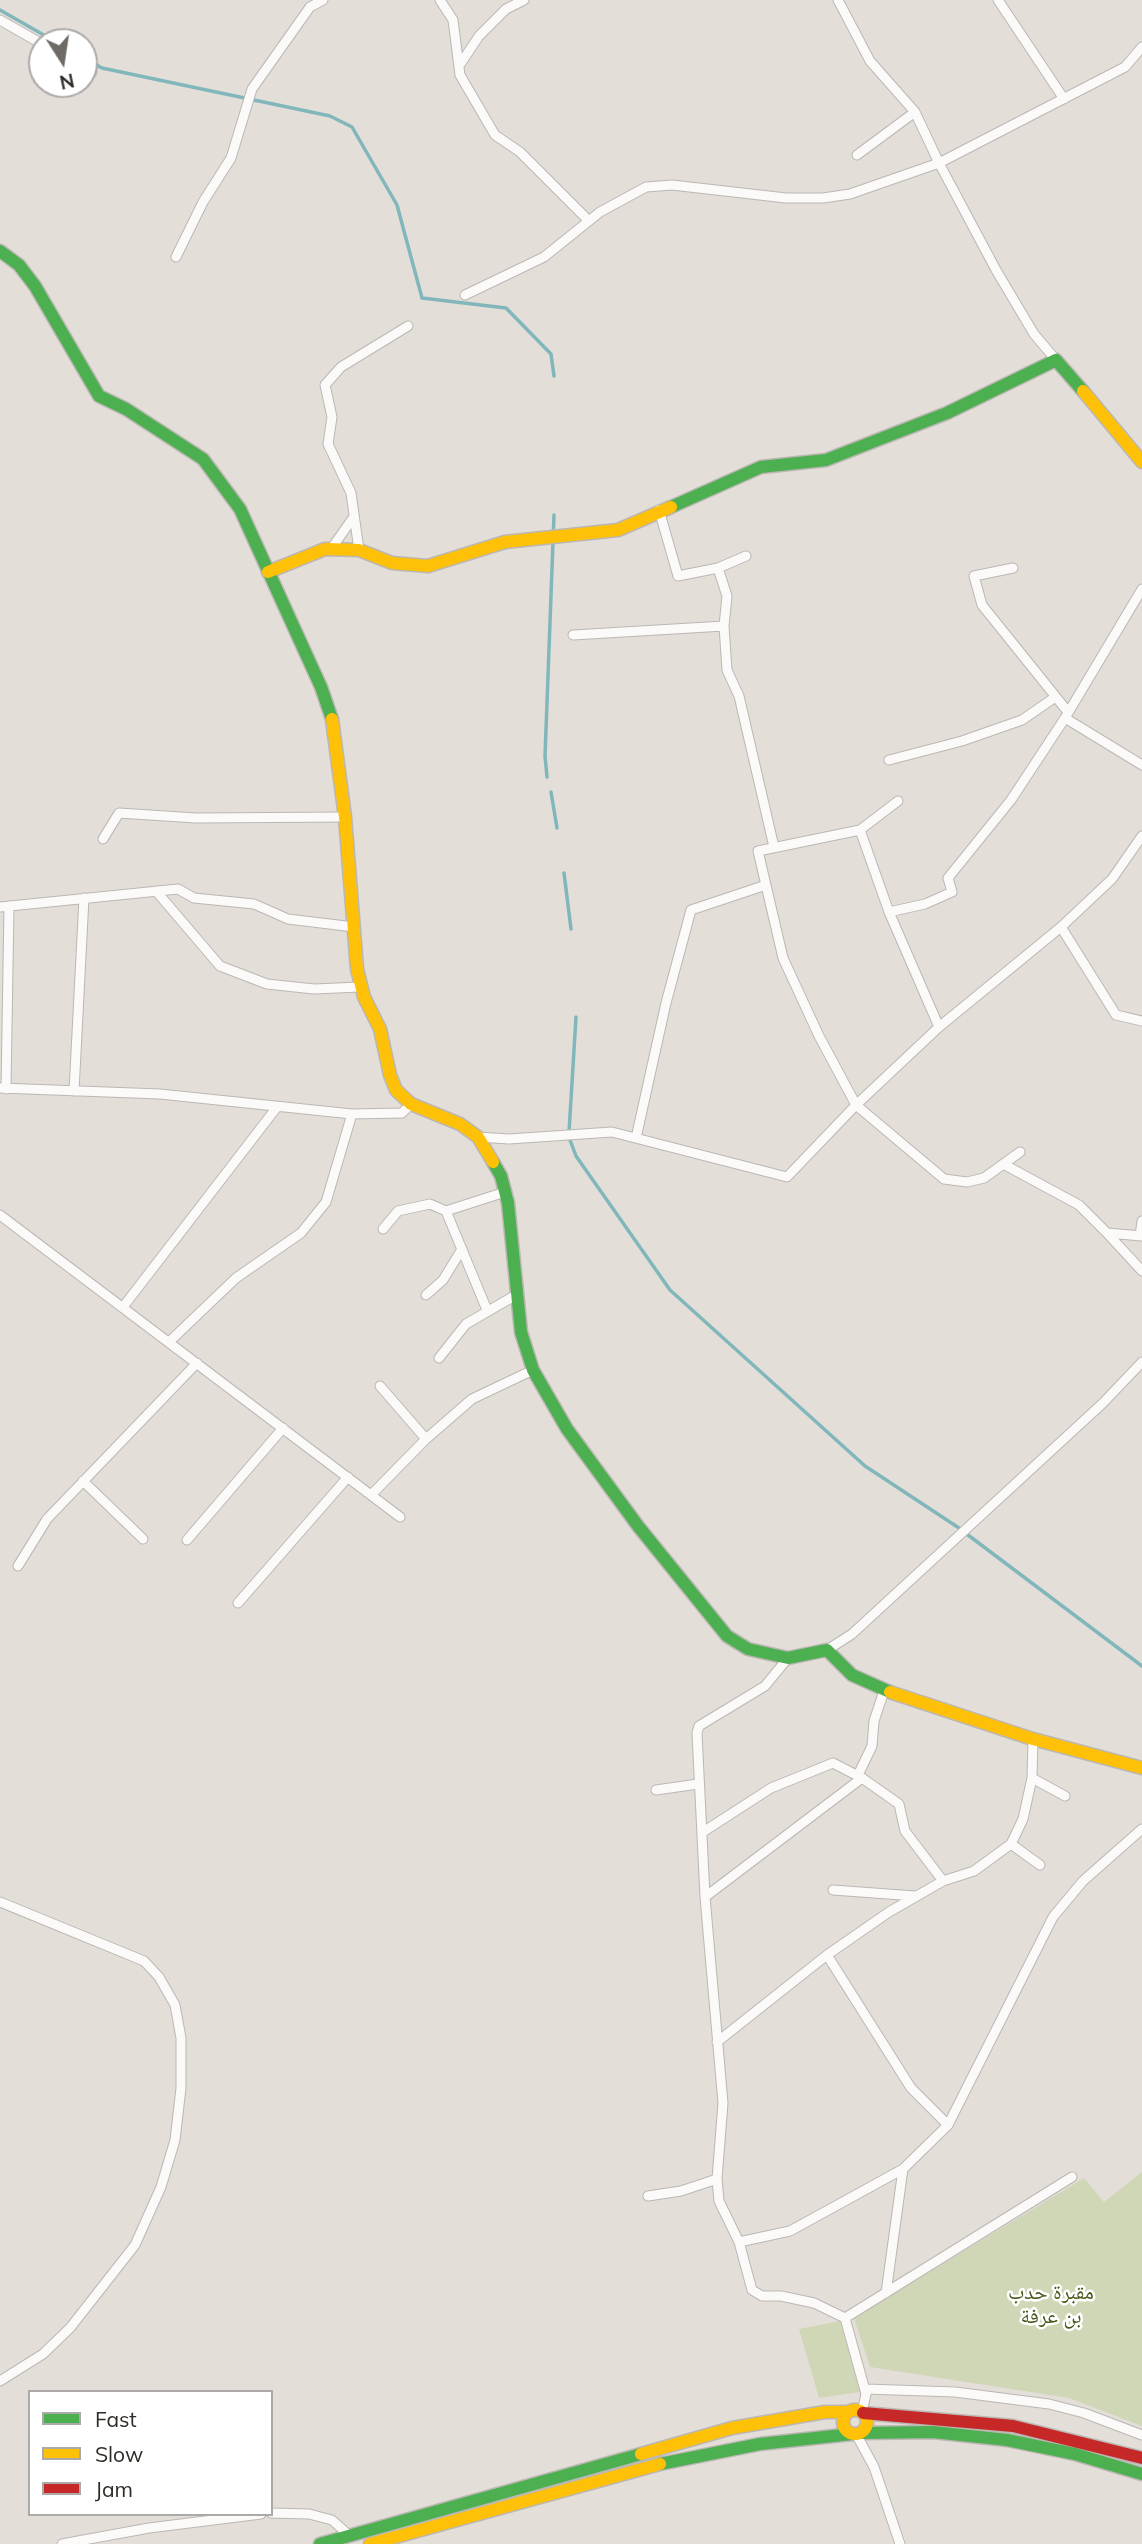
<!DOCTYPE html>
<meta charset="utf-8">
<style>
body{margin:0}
#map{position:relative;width:1142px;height:2544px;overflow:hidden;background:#e4ded9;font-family:Mulish,sans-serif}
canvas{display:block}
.legend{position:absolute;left:28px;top:2390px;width:245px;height:126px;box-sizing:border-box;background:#fff;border:2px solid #acaaa9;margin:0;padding:9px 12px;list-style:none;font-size:21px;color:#2f2b27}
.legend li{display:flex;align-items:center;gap:14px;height:35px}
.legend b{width:35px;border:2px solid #acaaa9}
.north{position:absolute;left:28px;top:28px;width:70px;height:70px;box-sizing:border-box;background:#fff;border:2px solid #acaaa9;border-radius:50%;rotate:168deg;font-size:19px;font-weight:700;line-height:28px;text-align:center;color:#2f2b27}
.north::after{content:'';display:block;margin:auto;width:24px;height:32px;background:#6e6a65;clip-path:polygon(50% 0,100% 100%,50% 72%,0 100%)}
</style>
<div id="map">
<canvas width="1142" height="2544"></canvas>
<ul class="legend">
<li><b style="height:9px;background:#4caf50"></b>Fast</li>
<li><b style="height:9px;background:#ffc107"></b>Slow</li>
<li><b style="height:9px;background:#c62828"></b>Jam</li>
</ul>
<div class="north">N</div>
</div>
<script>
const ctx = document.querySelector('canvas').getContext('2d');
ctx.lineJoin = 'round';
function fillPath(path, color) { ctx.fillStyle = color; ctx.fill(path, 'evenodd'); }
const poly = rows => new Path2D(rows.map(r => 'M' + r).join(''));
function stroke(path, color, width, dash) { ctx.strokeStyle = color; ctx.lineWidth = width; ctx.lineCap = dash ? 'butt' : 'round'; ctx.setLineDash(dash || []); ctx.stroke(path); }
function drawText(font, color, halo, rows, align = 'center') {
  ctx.font = font + ' Mulish,"Noto Naskh Arabic",sans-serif'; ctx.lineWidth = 5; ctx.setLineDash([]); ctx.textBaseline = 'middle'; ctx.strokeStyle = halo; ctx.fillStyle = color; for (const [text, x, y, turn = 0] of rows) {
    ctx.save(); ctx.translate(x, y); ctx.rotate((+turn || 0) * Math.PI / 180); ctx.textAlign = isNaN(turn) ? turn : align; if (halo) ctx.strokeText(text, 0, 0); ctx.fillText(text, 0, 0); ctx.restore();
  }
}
fillPath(poly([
 [1142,2172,1142,2426,1069,2398,870,2367,854,2318,1084,2178,1104,2202],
 [840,2321,860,2392,819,2398,799,2329]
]), '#d0d7b7');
stroke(poly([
 [0,10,56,42],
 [84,58,102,68,330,116,352,127,397,205,422,298,506,308,551,354,554,376],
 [547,777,545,756,554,515],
 [551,792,557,828],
 [564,873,571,929],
 [569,1132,576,1017],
 [570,1140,576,1156,670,1290,865,1466,959,1528],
 [968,1535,1142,1666]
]), '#81b7bb', 3.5);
const street = poly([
 [440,0,453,20,460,75,495,135,520,152,589,221],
 [838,0,870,61,915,112,939,163,996,270,1034,334,1056,360],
 [998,0,1064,99],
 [0,20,42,44],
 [459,66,479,36,506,9,524,0],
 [84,67,92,72],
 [857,155,915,112],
 [176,257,203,202,231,158,252,89,310,7,323,0],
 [465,295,544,257,600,212,646,187,672,185,786,198,823,198,850,194,939,163,1125,67,1142,47],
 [659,510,678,576,718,568,746,556],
 [331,549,353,518],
 [359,550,351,493,328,444,332,417,325,385,341,367,408,326],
 [718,568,727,596,724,626,727,670,739,696,774,847],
 [1013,568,974,576,982,605,1068,712],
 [573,635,724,626],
 [1065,718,1142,765],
 [889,760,962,741,1022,720,1054,698],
 [898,801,860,830,758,851,783,958,819,1036,856,1105,944,1179,967,1182,984,1178,1020,1152],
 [860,830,889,912,939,1027],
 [103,839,119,813,196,818,345,817],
 [156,891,220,966,267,984,314,989,360,987],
 [0,907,178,889,194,898,254,904,288,919,354,927],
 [889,912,925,904,952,892,948,878,1011,800,1065,718,1142,589],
 [1061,927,1116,1015,1142,1021],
 [0,1088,160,1094,352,1114,402,1113,411,1104],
 [6,1089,9,906],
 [74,1091,84,898],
 [478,1137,509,1139,612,1132,787,1177,856,1105,939,1027,1061,927,1112,879,1142,836],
 [636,1138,666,1003,691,910,766,885],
 [1005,1165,1079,1205,1107,1233,1142,1236],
 [446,1211,505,1192],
 [0,1215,400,1517],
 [383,1229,398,1211,430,1204,446,1211,487,1310],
 [1107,1233,1142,1271],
 [1140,1236,1142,1221],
 [426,1295,443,1280,462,1249],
 [123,1307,277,1107],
 [169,1342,236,1278,301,1233,326,1202,352,1114],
 [439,1358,466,1324,516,1295],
 [380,1386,426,1439],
 [83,1481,143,1539],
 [371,1495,426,1439,472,1399,533,1370],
 [187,1540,283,1428],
 [18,1566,47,1519,197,1363],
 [238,1603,348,1477],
 [827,1650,852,1634,1103,1403,1142,1362],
 [788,1658,765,1686,699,1726,697,1733,705,1897,723,2103,717,2179,719,2201,739,2242,752,2290,762,2296,781,2296,814,2303,845,2318,866,2394,862,2412],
 [858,1775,872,1746,874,1721,884,1691],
 [1032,1778,1065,1796],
 [656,1790,698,1784],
 [703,1832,771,1788,833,1763,862,1778,899,1804,905,1831,943,1881],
 [1011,1844,1040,1865],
 [833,1890,915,1896],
 [705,1897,862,1778],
 [0,1902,144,1961,159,1977,175,2005,181,2038,181,2088,175,2140,161,2187,135,2245,70,2328,43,2354,0,2381],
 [827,1955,911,2088,948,2125],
 [717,2042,827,1955,889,1912,943,1881,974,1871,1011,1844,1023,1819,1032,1778,1033,1739],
 [648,2196,681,2191,717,2179],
 [739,2242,790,2231,903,2169,948,2125,1053,1917,1083,1881,1142,1829],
 [886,2293,903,2169],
 [845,2318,1072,2177],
 [865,2389,955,2392,1049,2404,1084,2413,1142,2435],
 [856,2434,874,2467,900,2544],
 [271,2513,309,2514,332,2520,350,2536],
 [62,2544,149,2528,261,2514]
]);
const fast = poly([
 [0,251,19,265,35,286,99,396,126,409,203,459,240,509,321,687,332,719],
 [671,507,761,467,826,460,947,413,1056,360,1083,391],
 [493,1162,501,1176,508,1203,521,1332,533,1370,567,1429,638,1526,727,1636,748,1649,788,1658,827,1650,852,1675,890,1692],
 [860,2433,933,2432,1007,2440,1075,2454,1142,2474],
 [660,2464,760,2444,852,2434],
 [320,2544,641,2454]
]);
const slow = poly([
 [1083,391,1142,462],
 [268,572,325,549,359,550,392,563,428,566,505,542,618,530,671,507],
 [332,719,345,817,357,969,364,997,380,1029,390,1075,396,1090,411,1104,460,1124,478,1137,493,1162],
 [890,1692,1033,1739,1142,1768],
 '843 2422a12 12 0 1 1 24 0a12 12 0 1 1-24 0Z',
 [641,2454,732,2428,825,2412,848,2412],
 [370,2544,660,2464]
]);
const jam = poly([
 [863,2413,1013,2426,1142,2458]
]);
stroke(street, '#bbb7b3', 11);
stroke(fast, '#bbb7b3', 15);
stroke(slow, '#bbb7b3', 15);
stroke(jam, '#bbb7b3', 15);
stroke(street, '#fbfaf9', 9);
stroke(fast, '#4caf50', 12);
stroke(slow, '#ffc107', 12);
stroke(jam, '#c62828', 12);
drawText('21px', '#48591c', '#fff', [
 ["مقبرة حدب",1051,2293],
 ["بن عرفة",1051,2317]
]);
</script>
